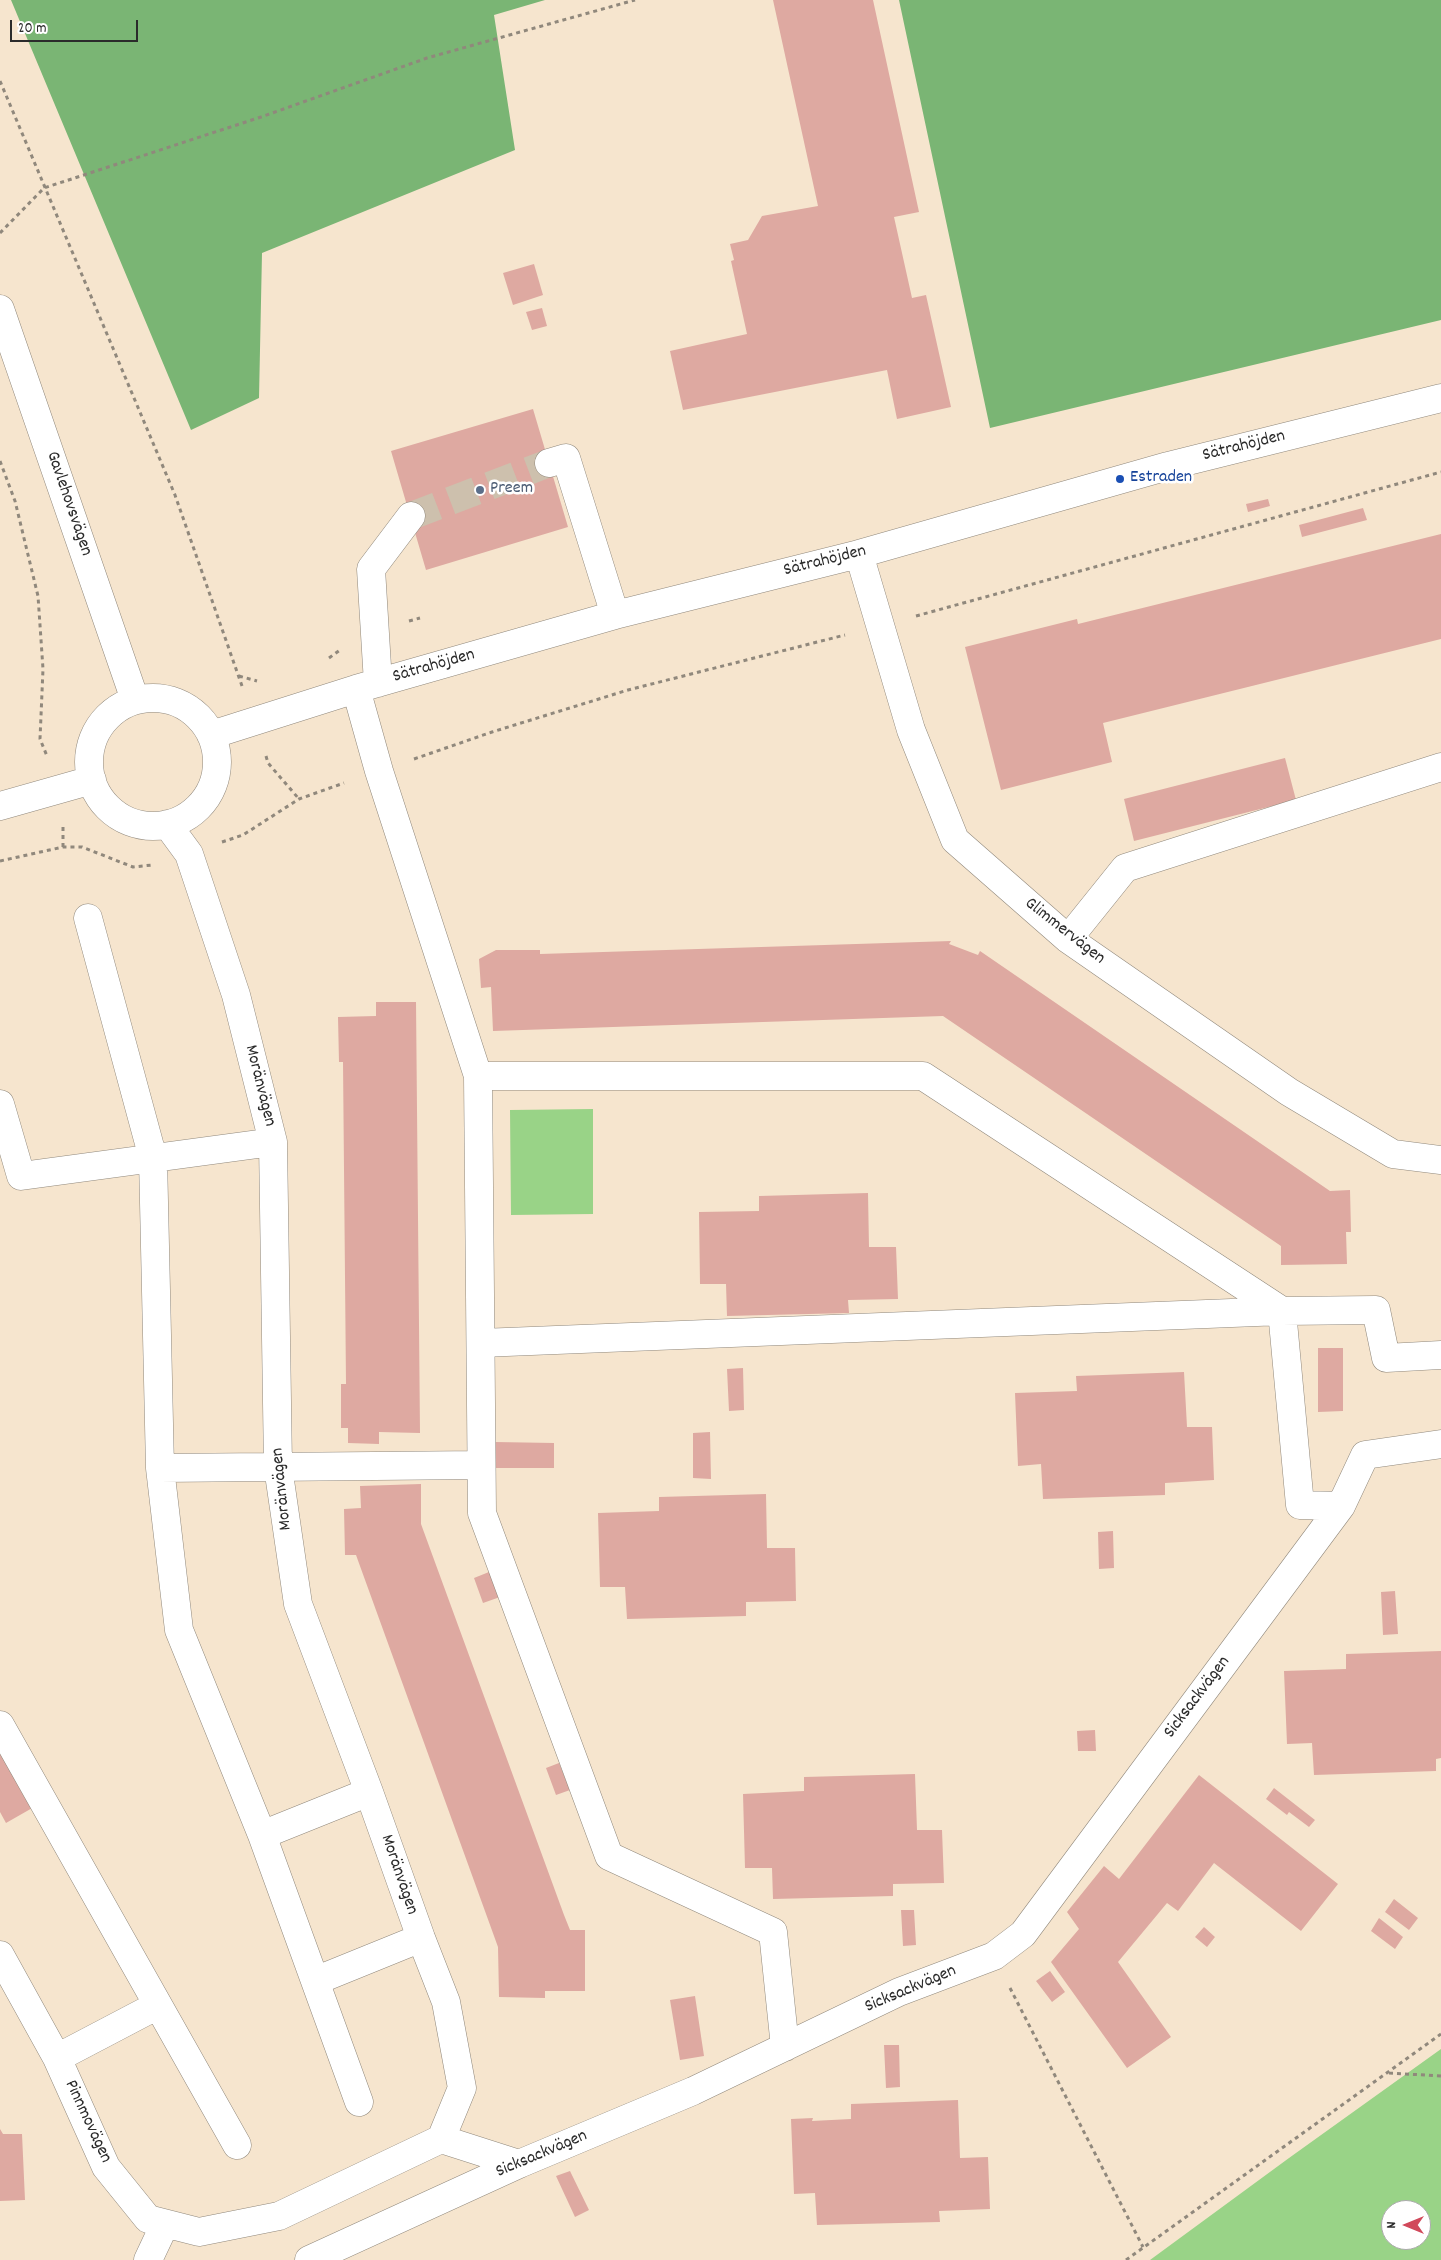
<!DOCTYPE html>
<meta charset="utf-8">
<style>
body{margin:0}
#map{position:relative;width:1441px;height:2260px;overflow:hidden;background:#f6e5ce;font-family:Dekko,sans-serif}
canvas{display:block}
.north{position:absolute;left:1381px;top:2200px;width:50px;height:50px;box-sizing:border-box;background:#fff;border:1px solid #aaa;border-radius:50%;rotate:270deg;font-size:14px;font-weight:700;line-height:20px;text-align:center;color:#2b2b2b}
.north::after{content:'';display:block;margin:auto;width:18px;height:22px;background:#d1495b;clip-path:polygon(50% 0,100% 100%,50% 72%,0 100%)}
.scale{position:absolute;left:10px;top:20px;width:128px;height:22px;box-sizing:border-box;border:2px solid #2b2b2b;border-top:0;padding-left:6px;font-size:15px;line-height:18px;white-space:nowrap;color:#2b2b2b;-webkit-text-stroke:4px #fff;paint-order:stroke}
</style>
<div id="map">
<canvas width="1441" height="2260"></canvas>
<div class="north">N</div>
<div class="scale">20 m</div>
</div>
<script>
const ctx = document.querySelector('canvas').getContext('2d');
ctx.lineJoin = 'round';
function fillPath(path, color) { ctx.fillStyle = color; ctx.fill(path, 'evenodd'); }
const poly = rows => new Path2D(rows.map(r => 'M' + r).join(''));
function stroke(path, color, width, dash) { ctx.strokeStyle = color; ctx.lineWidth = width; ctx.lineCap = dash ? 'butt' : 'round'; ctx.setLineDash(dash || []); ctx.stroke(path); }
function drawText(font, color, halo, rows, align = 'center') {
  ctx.font = font + ' Dekko,sans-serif'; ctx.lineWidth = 5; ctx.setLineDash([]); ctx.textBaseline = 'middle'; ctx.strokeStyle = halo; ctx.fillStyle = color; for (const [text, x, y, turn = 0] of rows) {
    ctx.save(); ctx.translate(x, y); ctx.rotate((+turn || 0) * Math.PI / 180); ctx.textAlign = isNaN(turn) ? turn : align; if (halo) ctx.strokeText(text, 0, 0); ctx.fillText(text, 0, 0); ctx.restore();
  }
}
fillPath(poly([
 [593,1109,593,1214,511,1215,510,1110],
 [1441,2049,1441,2260,1150,2260,1289,2158],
 [1391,2210,1421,2210,1421,2240,1391,2240]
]), '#99d387');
fillPath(poly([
 [11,0,545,0,494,15,515,150,262,253,259,398,191,430],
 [899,0,1441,0,1441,320,990,428]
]), '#7ab574');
fillPath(poly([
 [773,0,873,0,919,212,894,217,912,298,926,295,951,407,897,419,887,370,683,410,670,351,747,334,731,261,734,260,730,244,748,240,762,216,818,206],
 [534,264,543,295,513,305,503,273],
 [542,308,547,326,532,330,526,312],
 [533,409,568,527,426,570,391,451],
 [1268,499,1270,506,1248,512,1246,504],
 [1363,508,1367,520,1302,537,1299,525],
 [1441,534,1441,639,1103,723,1112,762,1001,790,965,647,1077,619,1078,624],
 [1285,758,1296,800,1134,841,1124,799],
 [951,941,949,944,978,955,980,951,1330,1191,1350,1190,1351,1232,1346,1232,1347,1264,1281,1265,1281,1246,943,1016,493,1031,491,987,481,988,479,959,496,950,540,950,540,954],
 [376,1002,416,1002,420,1433,379,1432,379,1444,348,1443,348,1428,341,1428,341,1384,346,1384,343,1062,339,1062,338,1017,376,1016],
 [868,1193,869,1247,896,1247,898,1299,848,1300,849,1313,727,1316,726,1284,700,1284,699,1212,759,1211,759,1196],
 [1318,1348,1343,1348,1343,1411,1318,1412],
 [743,1368,744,1410,729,1411,727,1369],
 [1184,1372,1187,1427,1212,1427,1214,1480,1165,1483,1165,1495,1043,1499,1041,1464,1018,1466,1015,1393,1077,1391,1076,1376],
 [710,1432,711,1479,693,1478,693,1433],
 [495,1442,554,1443,554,1468,495,1468],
 [421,1484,421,1524,564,1915,570,1930,585,1930,585,1991,545,1991,545,1998,499,1997,498,1947,356,1555,345,1555,344,1509,361,1508,360,1486],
 [766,1494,767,1548,795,1548,796,1601,746,1602,746,1616,627,1619,625,1587,600,1587,598,1513,659,1511,659,1497],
 [1113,1531,1114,1568,1099,1569,1098,1532],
 [489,1572,500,1597,483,1603,474,1578],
 [1395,1591,1398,1634,1383,1635,1381,1592],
 [1441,1651,1441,1758,1436,1759,1436,1771,1314,1775,1312,1743,1287,1744,1284,1671,1346,1669,1346,1654],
 [1095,1730,1096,1751,1078,1751,1077,1731],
 [0,1744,34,1807,6,1823,0,1812],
 [559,1763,570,1790,556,1795,546,1768],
 [915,1774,917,1830,942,1830,944,1883,893,1884,893,1896,773,1899,772,1868,745,1868,743,1794,804,1791,804,1777],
 [1199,1775,1338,1884,1301,1931,1214,1863,1178,1911,1167,1903,1118,1962,1171,2037,1127,2068,1051,1962,1079,1929,1067,1912,1104,1866,1119,1879],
 [1274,1788,1315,1820,1309,1827,1289,1812,1287,1815,1266,1799],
 [1394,1899,1418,1918,1409,1930,1385,1912],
 [901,1910,914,1910,916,1945,903,1946],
 [1379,1918,1403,1937,1395,1949,1371,1931],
 [1204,1927,1215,1937,1207,1947,1195,1937],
 [1050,1971,1065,1992,1052,2002,1036,1981],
 [695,1996,704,2056,680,2060,670,2000],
 [884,2045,899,2045,900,2087,886,2088],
 [958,2100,960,2158,988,2157,990,2209,939,2211,940,2222,817,2225,815,2193,794,2194,791,2119,813,2118,812,2121,851,2119,851,2104],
 [0,2129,3,2134,22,2134,25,2200,0,2201],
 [570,2171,589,2210,575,2217,556,2176]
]), '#dea9a1');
stroke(poly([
 [411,516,549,463]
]), '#cdc0ad', 28, [28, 14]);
const minor = poly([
 [0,309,135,700],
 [549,463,566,458,615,615],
 [859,554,911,730,955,840,1068,939,1289,1092,1393,1154,1441,1160],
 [378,683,371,569,411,516],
 [356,689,379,771,478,1076,482,1513,609,1856,773,1932,785,2047],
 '89 762a64 64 0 1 1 128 0a64 64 0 1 1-128 0Z',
 [211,735,356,689,615,615,859,554,1168,466,1441,398],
 [0,806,92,780],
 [167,824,189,854,236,995,273,1142,278,1467,298,1604,369,1792,421,1938,446,2002,462,2088,441,2139],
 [88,918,153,1158,160,1468,179,1630,262,1835,359,2102],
 [1068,939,1125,868,1441,767],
 [478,1076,923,1076,1282,1311],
 [0,1104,21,1176,273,1142],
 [1282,1311,1300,1505,1341,1506],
 [481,1343,1282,1311,1376,1310,1386,1358,1441,1355],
 [160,1468,481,1465],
 [0,1725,237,2145],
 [262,1835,369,1792],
 [0,1955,57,2058,106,2167,148,2219,199,2232,279,2216,441,2139],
 [315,1981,421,1938],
 [57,2058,158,2005],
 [441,2139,519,2164],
 [148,2260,165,2224],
 [309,2260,519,2164,693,2091,899,1992,994,1956,1023,1934,1341,1506,1365,1455,1441,1444]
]);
stroke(minor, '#90887c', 29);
stroke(poly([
 [0,81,175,495,242,686],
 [0,233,44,188,261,117,427,58,635,0],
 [0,461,15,501,38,596,43,669,40,739,47,756],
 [916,616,1441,472],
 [409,621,420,618],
 [329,658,340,650],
 [239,676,257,681],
 [266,756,268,763,299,799],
 [414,759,492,732,628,690,845,635],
 [63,827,63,847],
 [222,842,243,835,299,799,344,783],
 [0,861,63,847,82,847,133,867,152,865],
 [1010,1988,1143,2247],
 [1389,2073,1441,2076],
 [1126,2260,1441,2034]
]), '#90887c', 3, [4, 4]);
stroke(minor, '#fff', 28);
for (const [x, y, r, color] of [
 [1120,479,5,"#1a4fb4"],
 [480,490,5,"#5c6f8a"]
]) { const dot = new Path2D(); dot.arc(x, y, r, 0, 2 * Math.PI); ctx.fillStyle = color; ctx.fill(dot); stroke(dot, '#fff', 2); }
drawText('18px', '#2b2b2b', '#fff', [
 ["Sätrahöjden",1244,447,-14],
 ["Gavlehovsvägen",68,504,71],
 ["Sätrahöjden",825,562,-14],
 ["Sätrahöjden",434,667,-16],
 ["Glimmervägen",1064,932,38],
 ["Moränvägen",259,1086,76],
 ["Moränvägen",283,1489,-96],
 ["Sicksackvägen",1198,1698,-53],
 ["Moränvägen",398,1875,71],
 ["Sicksackvägen",911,1990,-23],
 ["Pinnmovägen",87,2122,65],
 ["Sicksackvägen",542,2155,-23]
]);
drawText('18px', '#164399', '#fff', [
 ["Estraden",1130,479]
], 'left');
drawText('18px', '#4e5e75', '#fff', [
 ["Preem",490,490]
], 'left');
</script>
